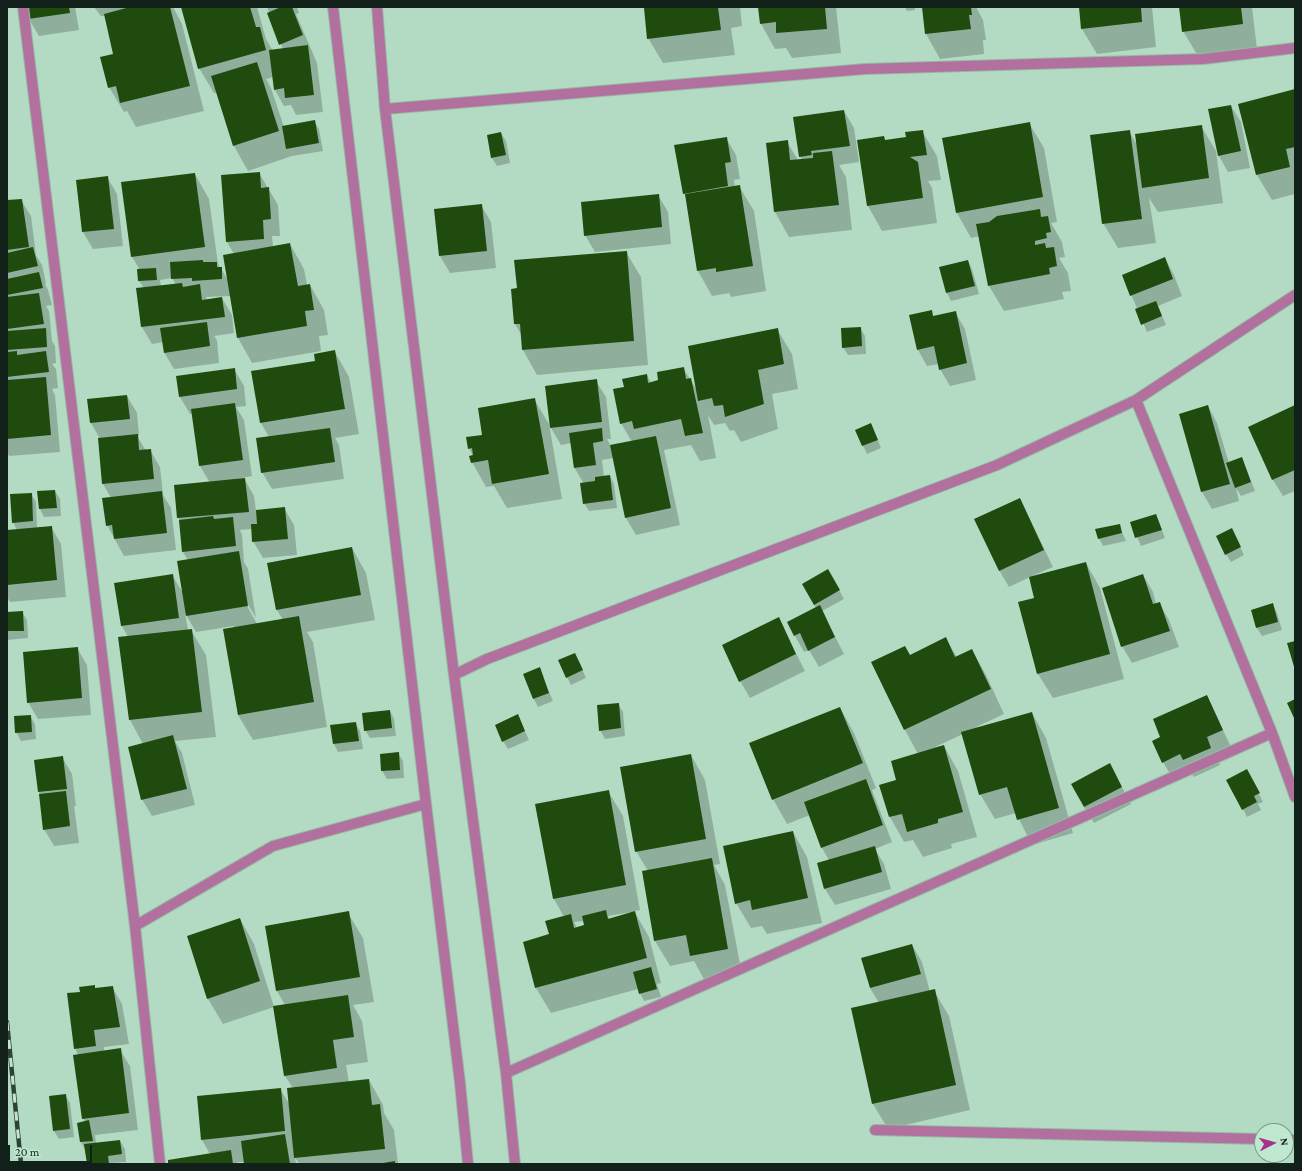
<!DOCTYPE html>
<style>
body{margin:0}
#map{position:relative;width:1302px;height:1171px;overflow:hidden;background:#b3dbc3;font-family:"Crimson Pro",serif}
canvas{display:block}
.frame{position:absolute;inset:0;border:8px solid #112018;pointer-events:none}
.north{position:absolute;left:1254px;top:1123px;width:40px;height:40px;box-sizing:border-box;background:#c0e8d0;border:1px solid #7a9886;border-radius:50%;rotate:84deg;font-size:11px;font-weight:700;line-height:16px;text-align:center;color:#112018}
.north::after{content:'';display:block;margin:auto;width:14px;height:18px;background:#a6328b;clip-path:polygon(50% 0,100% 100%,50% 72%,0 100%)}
.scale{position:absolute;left:8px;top:1145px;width:84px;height:18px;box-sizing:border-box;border:2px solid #112018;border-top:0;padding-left:5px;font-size:12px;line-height:14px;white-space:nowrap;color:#112018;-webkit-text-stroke:3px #c0e8d0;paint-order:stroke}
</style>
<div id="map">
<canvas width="1302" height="1171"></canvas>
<div class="frame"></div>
<div class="north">N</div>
<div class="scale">20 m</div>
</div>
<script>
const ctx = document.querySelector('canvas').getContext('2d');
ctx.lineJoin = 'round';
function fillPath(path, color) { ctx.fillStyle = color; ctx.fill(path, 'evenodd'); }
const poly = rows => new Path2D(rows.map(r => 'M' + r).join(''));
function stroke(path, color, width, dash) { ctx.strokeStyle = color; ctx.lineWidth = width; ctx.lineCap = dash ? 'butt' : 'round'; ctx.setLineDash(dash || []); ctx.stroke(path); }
fillPath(poly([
 [28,7,75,7,79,30,39,36,29,19],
 [94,7,173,7,182,24,204,111,136,127,127,111,124,112,109,87,115,55,105,16,101,16],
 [182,7,257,7,266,39,273,51,283,49,267,7,297,7,299,13,296,14,317,63,323,112,296,115,291,105,284,106,275,90,273,77,266,79,271,88,284,127,314,121,319,129,323,151,292,156,248,171,234,146,217,93,214,93,199,68],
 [655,7,740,7,742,26,731,28,735,55,663,63,648,38,645,8],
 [759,7,836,7,841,53,792,58,786,48,775,49,761,24],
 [905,7,915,7,915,10,907,11],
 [923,7,976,7,983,20,986,40,983,40,984,54,940,59,926,34],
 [1080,7,1152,7,1156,47,1097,54,1082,29],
 [1180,7,1252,7,1257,49,1198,56,1183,31],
 [1295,90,1295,194,1272,200,1257,175,1240,105],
 [1231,106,1241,122,1250,168,1228,172,1219,156],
 [844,111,854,128,859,162,839,165,846,177,852,230,789,237,775,212,767,144,787,142,798,160,802,160,800,156],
 [1029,123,1044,148,1057,222,1051,223,1062,242,1065,257,1059,258,1068,273,1071,291,1062,292,1064,299,1004,311,989,286,980,236,971,238,957,213,943,139],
 [1201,126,1216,151,1223,203,1158,212,1149,198,1156,243,1118,248,1103,223,1129,131,1137,145],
 [922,131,937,156,941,180,928,181,932,188,937,223,882,231,868,206,883,137,886,141,908,138],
 [501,133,506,141,510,163,497,166,492,158],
 [726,138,736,155,740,179,734,180,735,187,739,186,754,211,766,291,731,297,729,293,712,296,698,271,686,198,684,193],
 [259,173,278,205,280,236,272,236,273,247,290,244,304,269,307,285,310,285,324,310,328,335,319,336,321,351,252,363,238,338,231,296,206,297,207,300,222,298,232,315,234,333,214,336,217,340,219,363,174,369,164,352,163,342,152,344,142,327,137,289,144,288,139,281,140,270,132,257,195,174,209,199,218,264,228,280,234,254,227,242],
 [172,278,176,285,161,286,160,280],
 [107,177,117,194,123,246,93,249,83,232,77,181],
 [658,195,668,212,671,244,595,252,585,235],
 [21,200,31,216,36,255,42,265,46,283,45,284,48,290,52,305,46,306,49,311,52,341,55,346,56,363,52,364,56,369,58,388,52,389,55,395,60,452,9,456,7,452,7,201],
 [481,205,491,222,496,268,450,273,440,256,435,210],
 [626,252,641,277,648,365,537,375,523,350,522,336,515,324,518,289],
 [1165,258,1174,275,1182,296,1158,306,1166,325,1147,332,1123,275],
 [968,261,972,269,979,294,951,301,947,293,940,268],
 [931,311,934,317,955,312,965,329,976,380,950,386,940,369,939,364,927,366,918,350],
 [860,328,865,336,866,354,848,355,843,347],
 [777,329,792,354,798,389,772,394,778,429,741,442,734,430,730,431,725,423,714,425,708,415,716,458,700,461,691,445,664,450,680,525,636,535,626,518,614,458,602,460,604,477,610,476,614,484,617,508,589,511,584,503,584,484,574,467,571,443,561,445,551,428,546,387,596,381,606,397,611,439,607,439,611,446,632,442,621,423,625,388,647,375,651,383,660,381,683,368,697,390],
 [335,352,349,377,359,434,335,438,339,445,344,479,272,489,262,472,269,437,261,423,252,372,316,362],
 [234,369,244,386,246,406,236,407,244,420,252,476,237,479,237,480,245,480,254,496,256,511,284,508,294,525,297,555,263,558,253,541,252,529,240,530,242,535,244,562,248,569,256,618,246,601,245,602,257,624,283,620,277,610,352,548,366,573,375,620,307,632,313,642,327,727,253,740,238,715,224,630,234,628,234,626,196,632,185,613,188,630,191,630,206,655,216,737,175,741,182,753,195,805,152,816,142,799,143,744,130,720,120,638,128,637,122,626,115,584,172,575,183,593,188,560,183,552,175,486,210,483,200,466,193,413,190,414,180,397,177,377],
 [127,396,137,413,139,435,137,436,146,451,150,450,160,467,163,495,171,508,176,550,124,556,107,525,111,498,103,484,100,439,91,423,88,400],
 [534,399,549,424,562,499,507,508,494,486,486,487,472,462,473,456,469,448],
 [1208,406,1217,423,1229,463,1242,458,1255,491,1241,496,1236,488,1239,501,1212,509,1202,492,1180,414],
 [1295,407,1295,491,1283,496,1273,480,1249,427],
 [856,431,875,433,881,448,867,454],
 [55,491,60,499,61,516,44,517,40,509],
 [31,494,36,502,37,528,51,527,61,544,66,597,10,602,7,597,7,531,17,530,13,522],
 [1020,499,1053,567,1032,576,1086,563,1100,588,1124,679,1053,698,1038,674,1035,599,1030,577,1009,587,999,570],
 [1156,515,1165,538,1141,546,1131,523],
 [1119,525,1126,541,1103,546,1099,538],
 [1236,538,1244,555,1231,562,1226,554],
 [828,570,844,599,822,611,844,654,819,667,809,650,804,652,795,636,816,608,803,585],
 [1143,575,1153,592,1156,604,1159,603,1169,620,1179,647,1132,663,1122,646],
 [1273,605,1277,613,1282,630,1262,636,1257,628],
 [22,612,27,620,28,638,7,640,7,613],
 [778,618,805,671,750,698,740,681],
 [945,638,957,657,972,650,986,675,1004,714,974,728,1032,713,1046,738,1073,833,1032,845,1016,813,995,819,980,794,963,734,935,747,944,746,958,771,977,837,951,844,952,848,923,857,913,840,904,842,890,817,881,785,897,780,918,754,905,730,873,662,910,656],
 [77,648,87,665,91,715,38,719,28,702],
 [579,662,586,678,571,685,567,677],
 [539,669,553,701,538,707,534,699],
 [1207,696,1231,747,1216,754,1220,765,1194,777,1190,771,1173,779,1163,762,1162,738],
 [618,704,623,712,625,736,605,739,600,730],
 [840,708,854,733,876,788,872,790,892,842,875,849,884,864,891,889,835,905,825,889,818,863,829,860,822,848,810,815,787,824,773,799],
 [390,711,394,719,396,736,370,738,365,730],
 [30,716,35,724,36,739,21,741,16,732],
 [518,716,529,740,508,749,503,741],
 [355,723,360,731,363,749,338,752,334,744],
 [398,753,403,761,404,778,387,779,382,771,381,755],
 [691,755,705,780,720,864,714,865,725,885,742,974,705,981,694,961,670,966,655,941,648,871,636,851],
 [62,757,72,774,76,806,74,806,79,843,54,846,44,829,35,761],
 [1110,765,1131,804,1094,823,1084,807],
 [1251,778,1263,802,1258,804,1261,810,1247,817,1243,809],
 [608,791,623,816,640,910,634,911,649,937,661,983,657,984,661,997,644,1001,638,989,551,1013,536,988,524,942,550,935,564,917,554,899],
 [632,912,632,913,610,919,608,916],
 [584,921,586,926,577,928,574,922],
 [793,832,807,857,822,923,767,934,762,926,751,928,736,903],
 [348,913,363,938,374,1002,353,1005,362,1021,368,1062,346,1065,349,1082,369,1080,383,1105,384,1113,394,1130,398,1164,299,1164,295,1157,296,1164,245,1164,245,1162,237,1162,238,1164,169,1164,210,1154,202,1140,280,1089,290,1105,293,1088,285,1076,285,1005,277,991],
 [240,919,254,944,274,1007,223,1024,208,999,188,937],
 [912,945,922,962,930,992,934,991,949,1016,970,1110,888,1129,873,1104,879,1003,870,988],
 [94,986,96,989,112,987,122,1004,129,1044,104,1047,104,1052,120,1050,130,1066,138,1130,95,1135,96,1144,120,1141,125,1149,126,1162,88,1164,85,1150,81,1142,78,1124,85,1122,83,1118,78,1055,75,1048,81,993],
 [65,1095,70,1103,74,1137,59,1139,54,1131]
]), '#0003');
fillPath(poly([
 [27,7,69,7,70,13,28,19],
 [130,7,170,7,190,86,120,103,116,86,108,88,100,57,113,54,104,14],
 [181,7,250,7,256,27,260,27,266,50,198,69],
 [281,7,292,7,303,35,279,45,267,13],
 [718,7,721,30,647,39,644,8],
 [758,7,825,7,827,29,776,33,776,22,760,24],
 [922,7,971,7,972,15,969,15,971,29,925,34],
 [1079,7,1141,7,1142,22,1081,29],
 [1179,7,1241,7,1243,24,1182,32],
 [308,45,314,95,285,98,284,88,274,90,269,50],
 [257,62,279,131,233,146,211,76],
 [1295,89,1295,147,1286,149,1290,167,1256,175,1238,104],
 [1231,105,1241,151,1218,156,1208,109],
 [844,110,850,146,811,151,812,155,799,157,793,117],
 [315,120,319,143,286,149,282,126],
 [1030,122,1043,197,956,213,942,138],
 [1202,125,1209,178,1142,188,1135,134],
 [923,130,927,155,910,157,918,162,923,198,867,206,857,140,884,136,885,140,906,137,905,132],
 [1130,130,1142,219,1102,224,1090,135],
 [501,132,506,155,491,158,487,135],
 [727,137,731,162,725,163,728,186,683,194,674,145],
 [788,140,790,160,813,158,813,153,832,151,839,205,774,212,766,143],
 [260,172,261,188,269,187,271,219,263,220,264,239,226,242,221,175],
 [195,173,205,247,131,257,121,182],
 [108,176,114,229,82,232,76,180],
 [740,185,753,266,716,272,716,268,697,271,685,194],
 [659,194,662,227,584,236,581,202],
 [22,199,29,247,7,250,7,200],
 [482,204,487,251,439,256,434,209],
 [1040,209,1041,217,1048,216,1051,232,1046,233,1047,238,1035,241,1035,245,1045,243,1046,248,1054,247,1057,266,1049,268,1050,274,988,286,976,224,989,222,997,216],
 [290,243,298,286,310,284,314,310,305,311,307,326,237,338,223,255],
 [33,247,38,266,7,273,7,253],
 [627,251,634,341,522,350,520,324,514,324,511,289,517,288,514,260],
 [1165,257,1173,279,1130,296,1122,275],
 [203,260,203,262,217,262,217,267,222,267,222,279,192,281,192,278,171,279,170,262],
 [968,260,975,286,946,293,939,267],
 [156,268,157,280,138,281,137,269],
 [39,272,43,288,7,295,7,279],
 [182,283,183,287,200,284,202,300,222,297,225,317,141,327,136,288],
 [39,293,44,324,7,329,7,297],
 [1156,301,1162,316,1141,325,1135,309],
 [932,310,933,316,956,311,967,363,939,370,934,346,917,350,909,315],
 [207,322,210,346,164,353,160,328],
 [861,327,862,346,842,348,841,328],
 [46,328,47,347,7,350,7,331],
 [778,328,784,364,758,370,764,404,725,417,723,405,714,406,712,398,698,401,688,346],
 [335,350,345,409,260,423,251,371,315,361,314,354],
 [17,351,17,355,46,351,49,372,7,377,7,352],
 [684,367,686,379,691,378,703,433,685,436,681,419,634,429,632,421,620,424,613,389,624,387,622,379,647,374,648,383,658,380,657,372],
 [235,368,237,389,179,397,176,376],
 [46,377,51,435,7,439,7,380],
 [597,379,602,422,550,428,545,386],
 [127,395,130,419,90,423,87,399],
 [535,398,549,474,492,484,488,460,471,463,469,456,473,455,472,448,468,449,466,437,482,435,478,408],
 [235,403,243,460,199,466,191,409],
 [1208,405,1230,484,1201,492,1179,414],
 [1295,405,1295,470,1272,480,1248,427],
 [871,423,878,440,862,446,855,430],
 [330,428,335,462,261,473,256,438],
 [602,428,603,441,593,443,596,465,574,468,569,433],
 [138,434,139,450,151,449,154,479,102,484,98,438],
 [656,436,671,508,625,518,610,445],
 [1242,457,1251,482,1235,488,1226,463],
 [610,475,613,500,583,504,580,483,595,481,595,477],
 [245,478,249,512,177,518,174,485],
 [55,490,57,508,39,509,37,491],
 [162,491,167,533,114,539,112,525,106,526,102,498],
 [32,493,33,521,12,523,10,494],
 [1020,498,1044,550,999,571,974,519],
 [285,507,288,539,252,542,251,524,257,524,256,510],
 [1156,514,1162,530,1135,538,1130,522],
 [213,516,214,519,233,517,236,546,182,552,179,520],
 [1120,524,1122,533,1098,539,1095,529],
 [52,526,57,580,7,585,7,530],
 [1232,528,1241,547,1225,555,1216,536],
 [352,547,361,595,276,610,267,563],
 [239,551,248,606,186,616,177,561],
 [1086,562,1110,654,1037,674,1018,602,1034,598,1029,577],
 [828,569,840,590,814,605,802,584],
 [173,574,179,618,121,626,114,583],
 [1143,574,1153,604,1160,602,1170,631,1121,647,1102,588],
 [1273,603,1278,622,1256,628,1251,610],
 [820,605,835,637,808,651,800,633,794,636,787,622],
 [23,611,24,631,7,631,7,612],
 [299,616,314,702,238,715,223,629],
 [779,617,796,654,739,682,722,645],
 [192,629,202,712,129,720,118,637],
 [946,637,955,657,972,649,991,689,904,730,871,662,905,646,910,655],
 [1295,641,1295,670,1287,643],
 [78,647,82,698,27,703,23,652],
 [575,653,583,670,566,678,558,660],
 [540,667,549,693,533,699,523,674],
 [1207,695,1223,730,1207,737,1211,748,1183,760,1180,754,1162,763,1152,741,1160,737,1153,719],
 [1295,699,1295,720,1287,703],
 [619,703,621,728,599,731,597,705],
 [840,707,863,763,772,800,749,743],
 [390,710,392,728,364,731,362,713],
 [1032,712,1059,808,1017,820,1007,787,979,795,961,732],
 [518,714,525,731,502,742,495,725],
 [31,715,32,732,15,733,14,716],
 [356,722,359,741,333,744,330,725],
 [173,735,187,789,141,800,128,747],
 [944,745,963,812,938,819,938,823,907,832,902,814,889,817,879,785,896,780,891,761],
 [399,752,400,770,381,771,380,754],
 [691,754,706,839,635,852,620,767],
 [63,756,67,789,38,792,34,760],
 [1110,763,1122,787,1084,807,1071,784],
 [1247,769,1260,793,1254,796,1257,802,1242,810,1226,780],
 [866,779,883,825,821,848,804,802],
 [609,790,626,885,553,899,535,804],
 [66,791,70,826,43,830,39,794],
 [793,831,808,898,752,910,750,900,735,904,723,846],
 [875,846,882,872,824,889,817,863],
 [712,858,728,949,690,956,686,935,654,941,642,871],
 [606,910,608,919,635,911,647,958,535,988,523,942,549,934,545,921,571,914,574,928,584,925,582,916],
 [349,911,360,977,276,991,265,926],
 [240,918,260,981,207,999,187,936],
 [912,944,921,974,870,988,861,958],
 [651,967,657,989,639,994,633,972],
 [95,985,95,988,113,986,120,1027,94,1030,96,1046,74,1049,67,993,80,992,79,987],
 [935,989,956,1085,872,1104,851,1008],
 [348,995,354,1037,333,1040,337,1068,284,1076,273,1006],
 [121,1048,129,1113,82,1119,73,1055],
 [369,1079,372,1105,380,1104,385,1149,294,1158,287,1088],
 [281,1088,285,1131,201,1140,197,1096],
 [66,1094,70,1129,53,1131,49,1096],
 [89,1120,93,1141,80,1142,77,1123],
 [285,1134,290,1164,244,1164,241,1141],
 [120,1140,122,1154,108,1156,109,1164,87,1164,84,1144],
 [231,1150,233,1164,168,1164,168,1160],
 [395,1161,395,1164,383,1164,383,1163]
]), '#1f4b0e');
const street = poly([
 [23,7,135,926,160,1164],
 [333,7,426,804,460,1083,468,1164],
 [377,7,385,109,454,675,506,1073,515,1164],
 [385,109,865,69,1203,59,1295,48],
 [1136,400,1272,733,1295,797],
 [454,675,487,659,997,465,1136,400,1295,295],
 [135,926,273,846,426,804],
 [506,1073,1272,733],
 [875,1130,1262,1139],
 [1286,1140,1295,1140]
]);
stroke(street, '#96b9a4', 12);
stroke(street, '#b2709e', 10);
const rail = poly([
 [7,1022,21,1164]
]);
stroke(rail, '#2e4237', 4.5);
stroke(rail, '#c0e8d0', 3, [9]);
</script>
